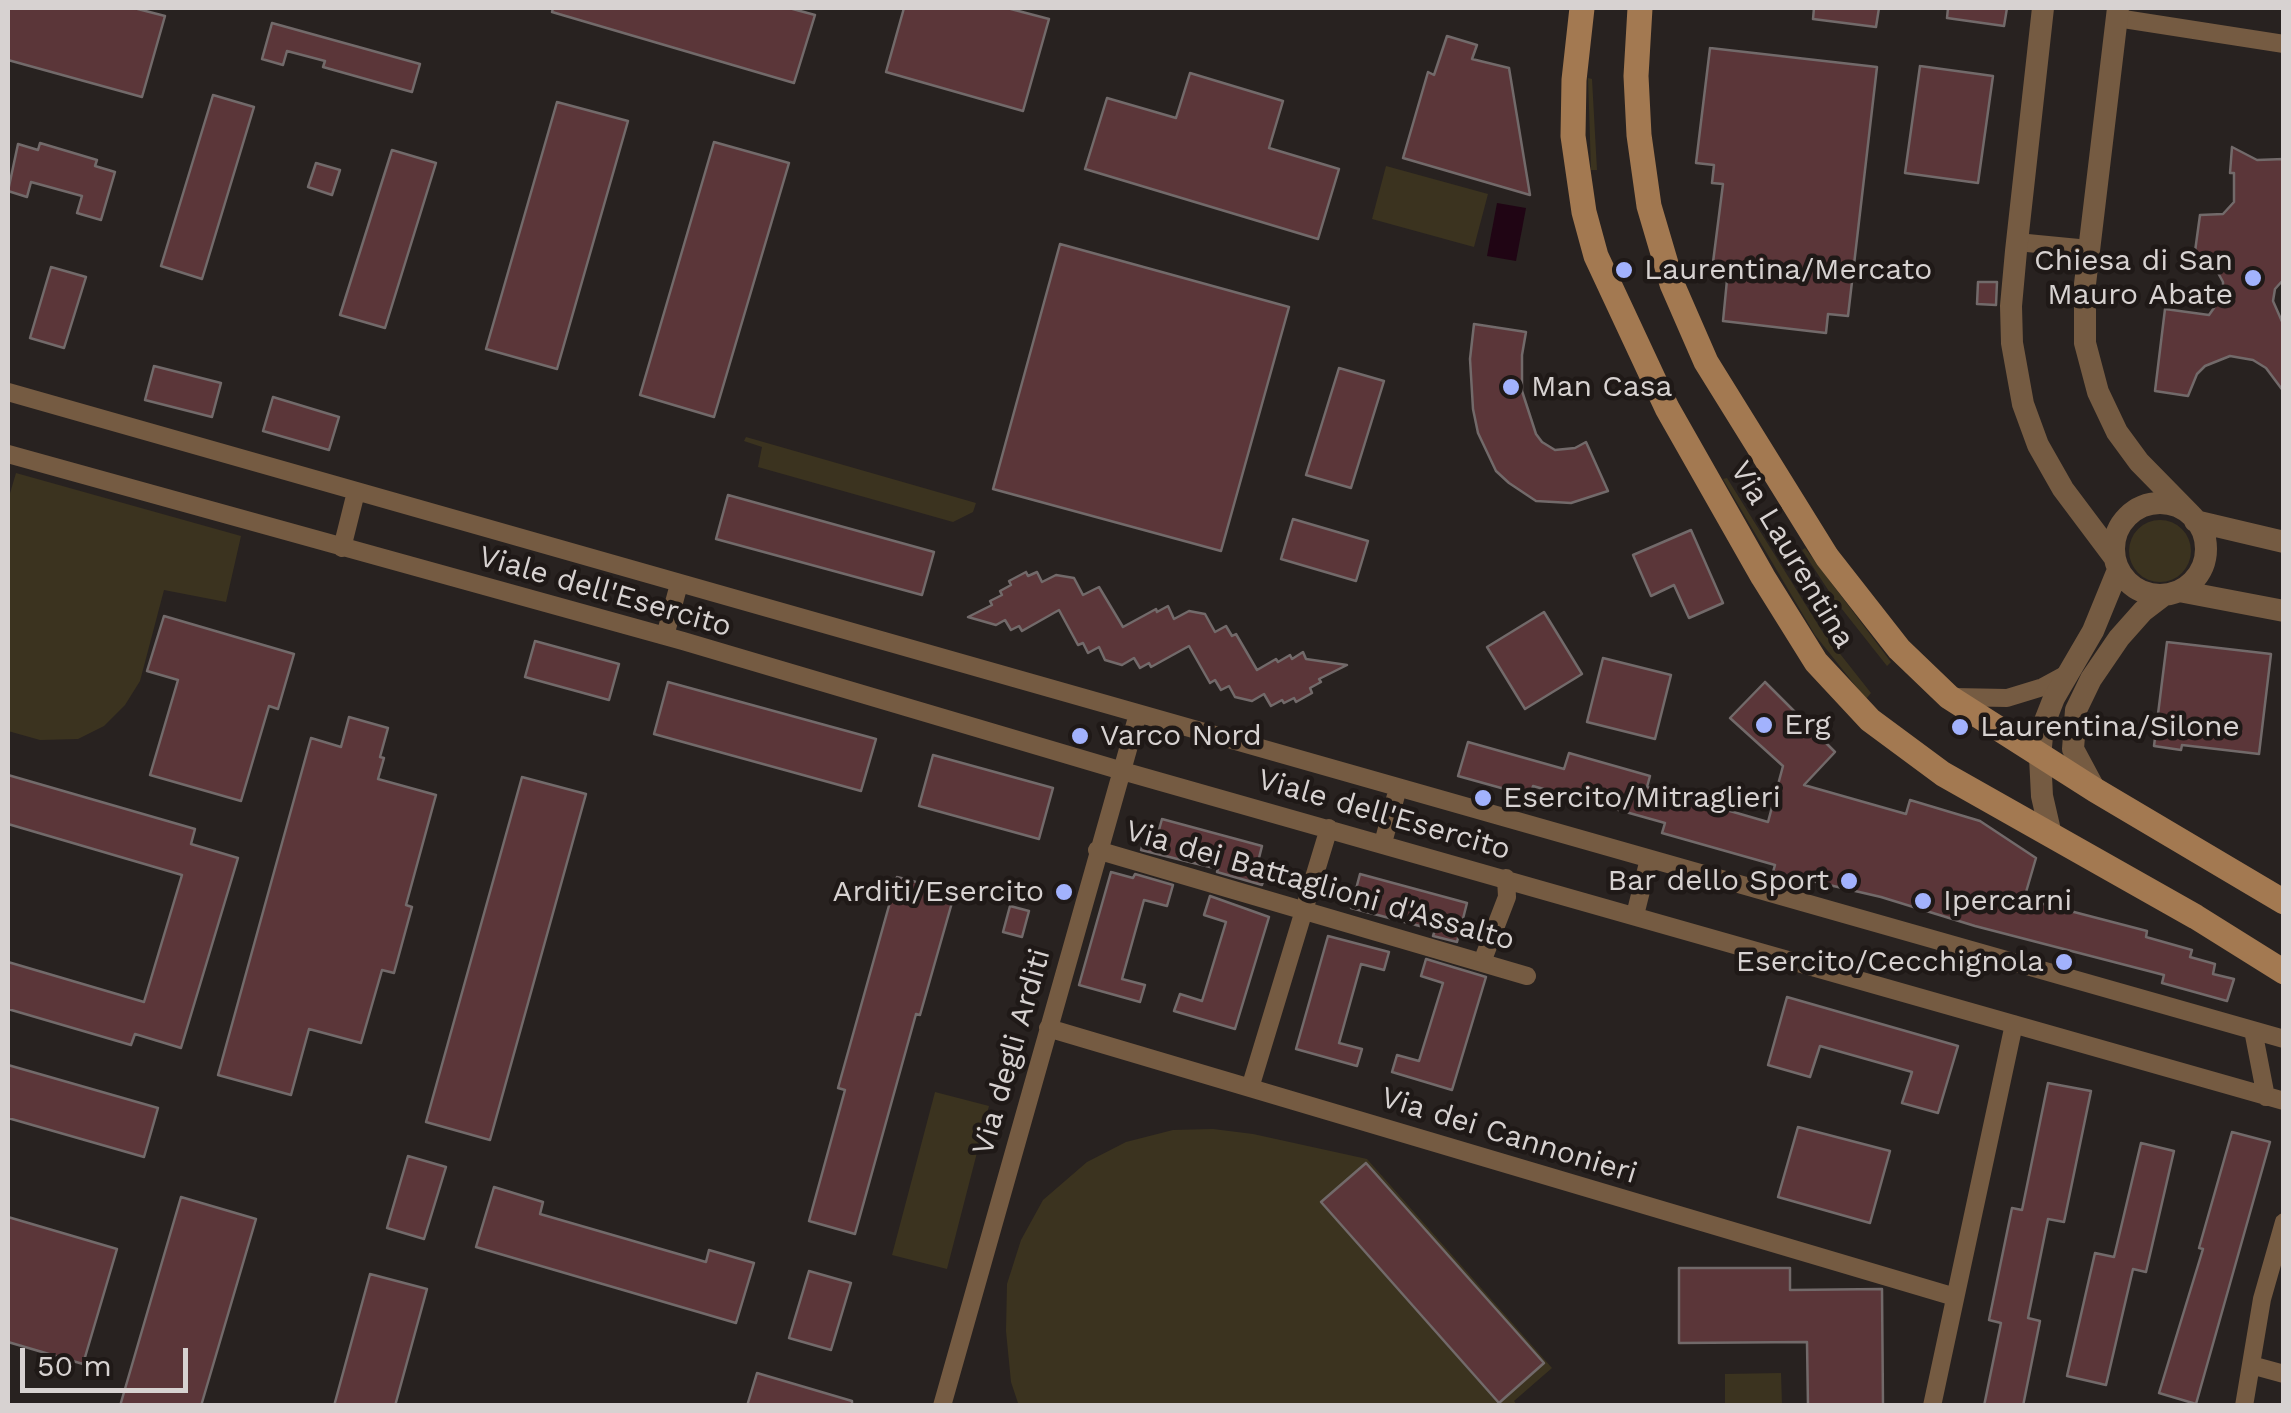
<!DOCTYPE html>
<style>
body{margin:0}
#map{position:relative;width:2291px;height:1413px;overflow:hidden;background:#282220;font-family:"Work Sans",sans-serif}
canvas{display:block}
.frame{position:absolute;inset:0;border:10px solid #d7d2d1;pointer-events:none}
.scale{position:absolute;left:20px;top:1348px;width:168px;height:45px;box-sizing:border-box;border:5px solid #d7d2d1;border-top:0;padding-left:12px;font-size:30px;line-height:35px;white-space:nowrap;color:#d7d2d1;-webkit-text-stroke:8px #1f1917;paint-order:stroke}
</style>
<div id="map">
<canvas width="2291" height="1413"></canvas>
<div class="frame"></div>
<div class="scale">50 m</div>
</div>
<script>
const ctx = document.querySelector('canvas').getContext('2d');
ctx.lineJoin = 'round';
function fillPath(path, color) { ctx.fillStyle = color; ctx.fill(path, 'evenodd'); }
const poly = rows => new Path2D(rows.map(r => 'M' + r).join(''));
function stroke(path, color, width, dash) { ctx.strokeStyle = color; ctx.lineWidth = width; ctx.lineCap = dash ? 'butt' : 'round'; ctx.setLineDash(dash || []); ctx.stroke(path); }
function drawText(font, color, halo, rows, align = 'center') {
  ctx.font = font + ' "Work Sans",sans-serif'; ctx.lineWidth = 9; ctx.setLineDash([]); ctx.textBaseline = 'middle'; ctx.strokeStyle = halo; ctx.fillStyle = color; for (const [text, x, y, turn = 0] of rows) {
    ctx.save(); ctx.translate(x, y); ctx.rotate((+turn || 0) * Math.PI / 180); ctx.textAlign = isNaN(turn) ? turn : align; if (halo) ctx.strokeText(text, 0, 0); ctx.fillText(text, 0, 0); ctx.restore();
  }
}
fillPath(poly([
 [1588,78,1592,79,1597,170,1591,170],
 [1386,166,1488,194,1474,247,1372,219],
 [746,437,976,503,973,512,953,522,758,467,762,447,744,441],
 [16,473,241,536,226,602,164,590,140,681,125,705,104,726,78,739,40,740,8,731,8,500],
 [1727,478,1822,631,1871,693,1866,699,1815,635,1723,479],
 '2129 551a31 31 0 1 1 62 0a31 31 0 1 1-62 0Z',
 [1805,548,1891,662,1887,666,1834,599,1802,550],
 [935,1092,989,1106,947,1269,892,1255],
 [1213,1129,1253,1134,1367,1159,1552,1368,1514,1401,1517,1405,1019,1406,1011,1382,1006,1331,1007,1284,1021,1240,1043,1200,1087,1162,1126,1142,1173,1130],
 [1781,1373,1782,1405,1725,1405,1725,1374]
]), '#3b331f');
fillPath(poly([
 [1497,203,1526,208,1516,261,1487,256]
]), '#200514');
const building = poly([
 [8,8,134,8,165,16,142,97,8,60,8,8],
 [553,8,789,8,815,15,794,83,552,12,553,8],
 [904,8,1007,8,1049,19,1023,111,886,72,904,8],
 [1814,8,1879,8,1876,27,1813,19,1814,8],
 [1948,8,2007,8,2004,26,1947,18,1948,8],
 [272,23,420,64,412,92,323,67,325,61,287,51,283,65,262,59,272,23],
 [1447,36,1477,45,1472,59,1509,68,1530,195,1403,158,1428,72,1434,75,1447,36],
 [1710,48,1877,67,1848,316,1828,314,1826,333,1723,321,1727,280,1711,278,1723,184,1712,183,1714,165,1696,163,1710,48],
 [1920,66,1993,76,1978,183,1905,173,1920,66],
 [1190,73,1283,101,1269,148,1339,169,1318,239,1085,169,1107,98,1176,118,1190,73],
 [213,95,254,107,202,279,161,266,213,95],
 [557,102,628,121,557,369,486,349,557,102],
 [714,142,789,163,714,417,640,395,714,142],
 [40,143,97,160,95,166,115,172,101,220,77,213,82,196,31,182,27,197,8,191,18,144,38,150,40,143],
 [2232,147,2257,160,2284,159,2284,279,2275,289,2273,301,2284,326,2284,392,2266,368,2253,360,2230,356,2205,366,2197,374,2188,396,2155,391,2165,309,2209,315,2223,295,2223,282,2217,271,2203,265,2193,266,2200,215,2223,214,2234,202,2234,173,2230,173,2232,147],
 [392,150,436,163,385,328,340,315,392,150],
 [316,163,340,170,332,195,308,187,316,163],
 [1060,244,1289,307,1221,551,993,489,1060,244],
 [51,267,86,277,64,348,30,338,51,267],
 [1978,282,1997,282,1996,305,1977,304,1978,282],
 [1474,324,1526,332,1522,355,1522,391,1536,434,1542,442,1555,450,1575,448,1586,442,1608,491,1571,503,1536,501,1509,483,1496,471,1478,433,1473,409,1470,359,1474,324],
 [154,366,221,383,212,417,145,400,154,366],
 [1339,368,1384,381,1351,488,1306,475,1339,368],
 [273,397,339,417,329,450,263,431,273,397],
 [728,495,934,552,922,595,716,539,728,495],
 [1293,519,1368,541,1356,581,1281,559,1293,519],
 [1691,530,1723,603,1689,618,1674,585,1651,596,1633,555,1691,530],
 [1026,572,1028,576,1037,572,1042,582,1056,575,1074,578,1083,595,1099,587,1123,627,1156,609,1157,612,1168,606,1174,619,1189,611,1205,614,1215,632,1226,626,1232,636,1236,634,1257,670,1276,659,1278,662,1290,655,1292,659,1303,652,1306,659,1347,665,1319,679,1321,682,1310,688,1312,693,1296,702,1294,698,1284,703,1282,700,1271,706,1264,694,1252,701,1235,697,1229,686,1221,690,1215,680,1210,683,1189,646,1151,667,1149,663,1140,668,1134,658,1122,665,1105,660,1099,647,1088,653,1083,643,1078,645,1059,610,1022,631,1019,626,1011,630,1005,620,996,625,968,617,992,605,990,601,1002,595,1000,591,1011,585,1009,581,1026,572],
 [1544,612,1582,674,1525,709,1487,647,1544,612],
 [164,616,294,654,278,709,269,706,241,801,150,775,178,680,147,671,164,616],
 [535,641,619,664,609,700,525,677,535,641],
 [2167,642,2271,654,2259,754,2182,745,2181,750,2154,746,2167,642],
 [1603,658,1671,675,1655,739,1587,722,1603,658],
 [668,682,876,739,861,791,654,734,668,682],
 [1765,682,1835,752,1804,785,1906,814,1910,800,1980,821,2036,858,2024,899,2147,931,2146,937,2192,950,2190,957,2215,964,2213,974,2234,979,2227,1001,2162,983,2164,975,1975,926,1881,897,1773,872,1775,865,1662,833,1665,823,1533,786,1530,796,1458,776,1468,742,1564,769,1569,753,1650,776,1647,787,1768,822,1783,766,1730,718,1765,682],
 [349,717,388,728,380,757,384,758,378,779,436,795,406,905,412,907,394,973,382,970,361,1043,309,1029,291,1095,218,1075,311,738,341,747,349,717],
 [933,755,1053,788,1039,839,919,806,933,755],
 [8,775,195,829,191,844,238,858,181,1048,135,1034,131,1045,8,1009,8,962,144,1002,182,875,8,824,8,775],
 [522,777,586,794,490,1140,426,1122,522,777],
 [1162,819,1262,846,1258,862,1268,864,1262,885,1217,872,1218,869,1141,850,1146,833,1157,837,1162,819],
 [1111,872,1133,878,1135,874,1173,885,1167,906,1144,900,1122,979,1145,985,1140,1002,1079,985,1111,872],
 [1360,874,1467,903,1457,942,1433,936,1435,930,1351,908,1360,874],
 [897,877,955,892,920,1015,916,1014,855,1234,809,1221,845,1090,838,1088,897,877],
 [1210,896,1269,917,1235,1029,1174,1011,1180,994,1202,1001,1226,922,1204,915,1210,896],
 [1010,906,1029,911,1022,937,1003,932,1010,906],
 [1328,936,1389,952,1384,970,1361,964,1339,1043,1362,1049,1357,1066,1296,1049,1328,936],
 [1426,959,1486,977,1452,1090,1392,1072,1397,1055,1419,1061,1443,983,1421,976,1426,959],
 [1787,997,1958,1046,1938,1113,1902,1103,1912,1072,1820,1046,1810,1077,1768,1065,1787,997],
 [8,1065,158,1108,144,1157,8,1118,8,1065],
 [2048,1083,2091,1091,2064,1222,2048,1219,2028,1318,2040,1321,2023,1406,1984,1406,2001,1323,1989,1320,2012,1208,2022,1210,2048,1083],
 [1798,1127,1890,1151,1870,1223,1778,1197,1798,1127],
 [2232,1132,2270,1142,2196,1404,2159,1393,2203,1249,2199,1248,2232,1132],
 [2141,1143,2174,1151,2146,1272,2133,1269,2106,1385,2067,1376,2095,1253,2114,1257,2141,1143],
 [408,1156,446,1167,424,1239,387,1228,408,1156],
 [1366,1163,1544,1363,1499,1403,1321,1202,1366,1163],
 [494,1187,543,1202,540,1214,706,1262,709,1250,754,1263,736,1323,476,1247,494,1187],
 [181,1197,256,1219,201,1406,120,1406,181,1197],
 [8,1217,117,1249,83,1364,8,1342,8,1217],
 [1679,1268,1790,1268,1790,1290,1882,1289,1883,1406,1808,1406,1807,1342,1679,1343,1679,1268],
 [809,1271,851,1283,831,1350,789,1338,809,1271],
 [370,1274,427,1289,395,1406,334,1406,370,1274],
 [757,1373,852,1401,852,1406,747,1406,757,1373]
]);
fillPath(building, '#5b3639');
stroke(building, '#726a6a', 2.5);
stroke(poly([
 [2117,18,2284,44],
 [2017,242,2089,249],
 [8,392,2284,1039],
 [8,454,683,641,1119,770,2284,1101],
 [342,548,356,492],
 [665,636,679,584],
 [1953,697,2007,698,2043,687,2067,674],
 [1383,843,1398,788],
 [1097,850,1527,976],
 [1635,915,1649,859],
 [1482,962,1507,897,1506,878],
 [1048,1028,1955,1297],
 [2253,1030,2266,1097],
 [1250,1088,1329,828],
 [2251,1365,2284,1374],
 [942,1406,1138,714],
 [1932,1406,2014,1024],
 [2244,1406,2262,1299,2284,1222]
]), '#755b42', 18);
stroke(poly([
 [2043,8,2016,251,2011,306,2012,343,2023,404,2038,445,2063,489,2114,557],
 [2118,8,2085,284,2085,343,2098,392,2117,432,2139,462,2191,515],
 '2114 549a46 46 0 1 1 92 0a46 46 0 1 1-92 0Z',
 [2195,521,2284,542],
 [2179,591,2284,611],
 [2095,790,2073,749,2076,710,2091,679,2119,638,2143,611,2164,595],
 [2051,835,2042,796,2040,757,2043,726,2054,698,2093,631,2118,570]
]), '#755b42', 22);
stroke(poly([
 [1582,8,1574,80,1573,136,1584,212,1596,256,1667,408,1763,577,1816,662,1870,720,1943,774,2196,917,2284,972],
 [1640,8,1636,76,1639,135,1649,206,1672,284,1706,362,1827,557,1899,649,1949,697,2095,790,2284,902]
]), '#a37951', 25);
for (const [x, y, r, color] of [
 [1624,270,10,"#a2b2fd"],
 [2253,278,10,"#a2b2fd"],
 [1511,387,10,"#a2b2fd"],
 [1764,725,10,"#a2b2fd"],
 [1960,727,10,"#a2b2fd"],
 [1080,736,10,"#a2b2fd"],
 [1483,798,10,"#a2b2fd"],
 [1849,881,10,"#a2b2fd"],
 [1064,892,10,"#a2b2fd"],
 [1923,901,10,"#a2b2fd"],
 [2064,962,10,"#a2b2fd"]
]) { const dot = new Path2D(); dot.arc(x, y, r, 0, 2 * Math.PI); ctx.fillStyle = color; ctx.fill(dot); stroke(dot, '#1f1917', 4); }
drawText('30px', '#d7d2d1', '#1f1917', [
 ["Chiesa di San",2233,261,"right"],
 ["Mauro Abate",2233,295,"right"],
 ["Laurentina/Mercato",1644,270],
 ["Man Casa",1531,387],
 ["Erg",1784,725],
 ["Laurentina/Silone",1980,727],
 ["Varco Nord",1100,736],
 ["Esercito/Mitraglieri",1503,798],
 ["Bar dello Sport",1829,881,"right"],
 ["Arditi/Esercito",1044,892,"right"],
 ["Ipercarni",1943,901],
 ["Esercito/Cecchignola",2044,962,"right"]
], 'left');
drawText('30px', '#d7d2d1', '#1f1917', [
 ["Via Laurentina",1792,555,59],
 ["Viale dell'Esercito",605,592,16],
 ["Viale dell'Esercito",1384,815,16],
 ["Via dei Battaglioni d'Assalto",1320,886,16],
 ["Via degli Arditi",1012,1052,-74],
 ["Via dei Cannonieri",1509,1136,17]
]);
</script>
